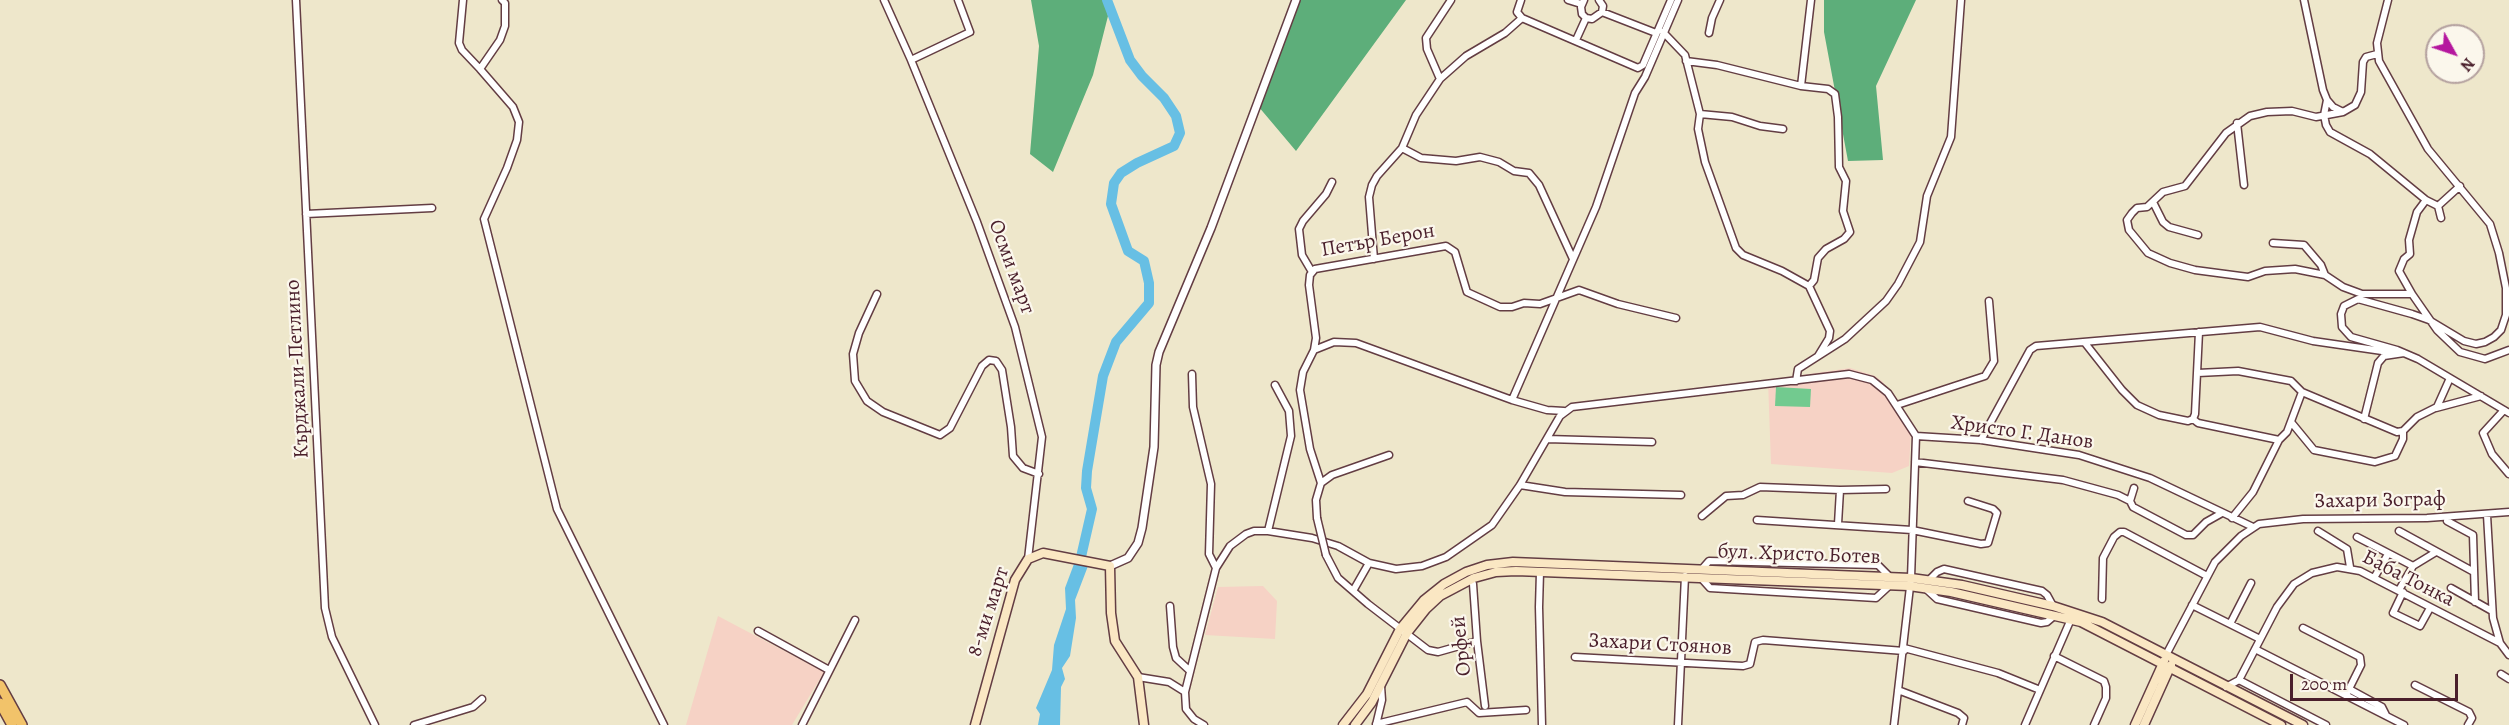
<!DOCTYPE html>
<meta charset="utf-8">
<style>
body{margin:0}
#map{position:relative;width:2509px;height:725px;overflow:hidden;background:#eee7cb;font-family:Alegreya,serif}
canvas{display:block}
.north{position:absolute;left:2425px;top:24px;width:60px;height:60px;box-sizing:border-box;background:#fbf7ec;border:2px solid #b4a19f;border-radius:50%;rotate:130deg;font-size:16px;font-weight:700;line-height:24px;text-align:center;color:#4a1f2b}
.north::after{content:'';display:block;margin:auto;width:21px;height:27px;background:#b5179e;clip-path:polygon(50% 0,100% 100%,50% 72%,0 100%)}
.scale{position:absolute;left:2290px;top:674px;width:168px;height:27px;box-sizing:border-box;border:3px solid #4a1f2b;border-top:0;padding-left:8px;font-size:18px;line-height:21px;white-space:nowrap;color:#4a1f2b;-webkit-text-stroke:4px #fbf7ec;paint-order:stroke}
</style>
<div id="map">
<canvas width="2509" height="725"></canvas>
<div class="north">N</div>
<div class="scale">200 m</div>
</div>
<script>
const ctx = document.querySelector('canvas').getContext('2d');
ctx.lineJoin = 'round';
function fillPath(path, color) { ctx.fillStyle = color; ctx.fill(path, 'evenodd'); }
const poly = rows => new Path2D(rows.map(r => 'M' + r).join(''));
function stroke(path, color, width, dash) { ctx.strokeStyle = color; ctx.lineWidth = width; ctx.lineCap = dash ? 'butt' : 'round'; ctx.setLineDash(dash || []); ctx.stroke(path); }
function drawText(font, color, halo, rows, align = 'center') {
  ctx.font = font + ' Alegreya,serif'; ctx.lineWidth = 4.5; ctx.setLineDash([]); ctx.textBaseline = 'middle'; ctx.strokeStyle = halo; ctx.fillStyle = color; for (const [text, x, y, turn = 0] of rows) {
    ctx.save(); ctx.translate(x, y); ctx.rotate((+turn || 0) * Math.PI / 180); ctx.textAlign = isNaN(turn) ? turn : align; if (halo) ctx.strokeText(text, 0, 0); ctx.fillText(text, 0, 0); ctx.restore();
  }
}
fillPath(poly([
 [1850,368,1875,376,1882,381,1898,403,1911,432,1909,466,1892,473,1771,464,1768,380],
 [1263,586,1277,601,1275,639,1205,635,1218,587],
 [718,616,824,672,792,725,686,725]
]), '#f6d2c5');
fillPath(poly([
 [1776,387,1811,389,1810,407,1775,406]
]), '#72ca8f');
fillPath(poly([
 [1031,0,1105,0,1108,16,1093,75,1053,172,1030,154,1039,46],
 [1296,0,1406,0,1296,151,1258,106],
 [1824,0,1916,0,1876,86,1883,160,1848,161,1824,32]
]), '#5dae7a');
fillPath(poly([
 [1074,564,1088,566,1075,600,1076,618,1070,656,1062,668,1065,679,1061,687,1060,725,1038,725,1040,714,1036,708,1052,670,1054,645,1066,609,1065,588]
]), '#67bfe4');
stroke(poly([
 [1078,570,1092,509,1086,488,1087,471,1103,376,1116,342,1149,303,1149,283,1144,261,1128,251,1111,204,1114,183,1121,173,1137,163,1174,146,1180,133,1176,116,1164,98,1142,76,1130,60,1107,0]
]), '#67bfe4', 10);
const minor = poly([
 [296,0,325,608,332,637,375,725],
 [463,0,459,43,462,50,480,69],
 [502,0,505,3,505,26,500,40,480,69,513,107,519,122,517,140,507,168,484,219,557,509,664,725],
 [884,0,911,60,977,222,1015,327,1042,437,1028,559],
 [1521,0,1517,12,1522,18,1638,68,1643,65,1671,0],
 [1568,0,1581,4],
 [1584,0,1581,7,1582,14,1586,18,1592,19,1602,12,1603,6,1599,0],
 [2304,0,2323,90,2327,100,2333,107,2343,112,2355,105,2361,92,2363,62,2366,57,2377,54],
 [2388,0,2377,43,2379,61,2428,149,2490,224,2499,253,2506,288,2506,315,2501,330,2494,337,2485,342,2476,344,2464,341,2429,320,2412,314,2358,299,2344,306,2341,314,2342,327,2351,337,2397,350,2418,359,2509,413],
 [1602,12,1656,33],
 [1663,32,1685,55,1700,114,1698,129,1705,162,1736,248,1743,255,1782,271,1809,286,1830,331,1829,338,1818,356],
 [1709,33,1712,18,1720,0],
 [1576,40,1586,18],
 [911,60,970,32,958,0],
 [1686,61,1717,65,1801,86,1828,89,1835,94,1838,117,1839,167,1846,181,1843,211,1850,232,1844,239,1826,249,1818,258,1814,280,1809,286],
 [1440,79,1427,49,1426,38,1451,0],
 [1801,86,1811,0],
 [2327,100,2324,115,2326,125,2330,132,2370,154,2426,200,2438,206,2441,218],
 [2343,112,2316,117,2292,111,2267,112,2250,116,2226,133,2185,186,2163,192,2147,207,2137,208,2132,213,2127,220,2129,230,2148,253,2170,263,2195,270,2248,277,2265,271,2295,269,2325,275,2343,287,2362,294,2412,294,2437,330,2460,352,2485,359,2509,350],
 [1700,114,1732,117,1760,126,1783,129],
 [2237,123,2244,185],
 [1402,148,1421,158,1456,161,1480,157,1499,162,1514,171,1529,173,1539,185,1573,259],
 [2153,202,2163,222,2169,227,2198,235],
 [2438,206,2460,186],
 [306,214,432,208],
 [2273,243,2304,245,2321,265,2325,275],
 [1374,259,1369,197,1372,185,1377,176,1402,148,1416,115,1440,79,1466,56,1505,33,1522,18],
 [1312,272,1302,255,1299,229,1303,221,1326,194,1332,182],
 [877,294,859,333,853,354,855,381,867,401,883,412,940,435,950,428,982,366,989,360,996,361,1002,370,1011,427,1013,456,1023,468,1039,474],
 [2412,294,2399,271,2404,259,2410,254,2409,240,2417,212,2426,200],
 [2085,343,2122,390,2137,405,2159,415,2188,421,2193,419,2195,414,2199,332],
 [1314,350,1334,342,1356,343,1512,400,1547,410,1564,411],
 [2198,373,2238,371,2291,381,2302,392,2397,432,2403,431,2417,417,2437,407,2450,378],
 [1192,374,1193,407,1211,484,1209,554,1216,568],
 [1796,381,1798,369,1845,339,1886,301,1898,284,1920,242,1927,196,1951,137,1961,0],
 [1512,400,1596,207,1635,93,1645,77,1678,0],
 [1897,405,1985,376,1994,361,1989,301],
 [2436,408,2481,396],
 [2504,410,2483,433,2492,454,2509,474],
 [2193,419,2198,423,2279,440],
 [2364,419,2378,363,2384,356,2404,353],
 [2291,422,2314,450,2375,462,2395,456,2403,439,2403,431],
 [1916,436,1981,440,2079,455,2150,478,2253,527],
 [1547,439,1652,442],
 [1981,440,2030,350,2036,346,2260,327,2313,341,2389,352,2395,350],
 [1915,462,2063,480,2118,495,2130,501,2133,507,2186,535,2193,535,2206,522,2222,513],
 [1321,483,1332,475,1389,455],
 [1520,485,1565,492,1681,495],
 [2130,501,2134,488],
 [2487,515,2493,618,2500,643,2509,655],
 [1702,516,1726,496,1743,495,1760,487,1840,490,1886,489],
 [1317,518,1316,500,1321,483,1310,449,1300,390,1303,372,1314,350,1316,338,1309,285,1310,275,1315,269,1446,246,1455,252,1467,292,1500,307,1512,307,1524,303,1540,304,1579,290,1618,304,1676,318],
 [2232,518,2253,492,2279,440,2287,432,2302,392],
 [1757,520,1912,530,1981,544,1988,543,1997,513,1993,509,1968,501],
 [2447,521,2473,535,2475,602],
 [1838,524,1840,490],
 [1268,531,1291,436,1289,411,1275,385],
 [2318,531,2347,549,2350,567],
 [2399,531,2474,572],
 [2357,537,2413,566],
 [1326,555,1338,578,1368,604,1428,650,1438,652,1477,641],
 [1702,569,1709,561,1878,565,1890,577],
 [1540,572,1539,607,1542,725],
 [1701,578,1710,588,1876,598,1889,586],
 [2374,578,2388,554],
 [1930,579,1937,572,1944,569,2042,591,2047,595,2053,606],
 [1473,584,1477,641,1485,706],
 [1925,588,1937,599,2041,623,2047,622,2054,616],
 [2451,588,2492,611],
 [2399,590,2413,566,2436,552],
 [1353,591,1369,563],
 [2403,592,2393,613,2420,626,2430,608],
 [2102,599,2103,558,2114,537,2120,532,2124,532,2207,576],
 [2192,605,2260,639],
 [1170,606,1173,647,1176,658,1190,671],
 [2230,624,2251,583],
 [2303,628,2360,657,2361,665,2346,695],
 [758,631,829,670],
 [1904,648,1998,673,2040,690],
 [2255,649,2404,725],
 [2166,655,2215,562,2241,536,2259,524,2303,519,2427,518,2509,512],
 [2054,656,2104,681,2106,687,2106,698,2094,725],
 [1575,657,1743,666,1750,664,1755,642,1763,640,1904,651],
 [2501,674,2509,679],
 [1138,677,1169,682,1185,692],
 [2239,680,2326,725],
 [2415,685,2469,712,2472,718,2468,725],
 [2226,687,2239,680,2277,607,2294,584,2312,573,2337,567,2360,571,2500,643],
 [2349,689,2382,707,2386,715],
 [1898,690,1958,713,1964,718,1962,725],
 [1376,724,1467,702,1479,713,1526,710],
 [414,725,473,707,482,699],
 [802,725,855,620],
 [1204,725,1194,719,1186,709,1185,692,1216,568,1230,546,1246,534,1254,531,1268,531,1312,538,1338,546,1369,563,1396,569,1422,566,1446,557,1492,525,1520,485,1560,416,1572,407,1849,374,1872,380,1888,393,1916,436,1911,578,1894,725],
 [1376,725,1382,700,1381,686],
 [1678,725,1685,576],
 [2025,725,2071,619]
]);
const tertiary = poly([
 [1110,566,1128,558,1138,543,1142,528,1154,447,1156,365,1159,352,1211,228,1296,0]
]);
const secondary = poly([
 [975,725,1015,580,1028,559,1043,553,1110,566,1111,613,1115,641,1138,677,1144,725],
 [1343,725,1367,694,1400,629,1424,600,1444,584,1466,572,1487,565,1513,562,1911,578,1962,585,2053,606,2102,622,2303,725],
 [1355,725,1372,702,1407,633,1426,609,1440,596,1474,578,1496,572,1516,571,1909,586,1951,592,2081,622,2281,725],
 [2135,725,2164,661],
 [2144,725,2171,665]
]);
const primary = poly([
 [0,685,22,725],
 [0,703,12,725]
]);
stroke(minor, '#633d43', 9);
stroke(tertiary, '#633d43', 10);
stroke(secondary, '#633d43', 11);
stroke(primary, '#633d43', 12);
stroke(minor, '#fff', 6);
stroke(tertiary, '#fff', 7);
stroke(secondary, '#fae7c3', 8);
stroke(primary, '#f2c36a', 9);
const minorBridge = poly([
 [1317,518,1326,555]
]);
stroke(minorBridge, '#633d43', 9, []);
stroke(minorBridge, '#fff', 6);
drawText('21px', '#4a1f2b', '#fbf7ec', [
 ["Петър Берон",1378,241,-10],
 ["Осми март",1011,267,70],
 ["Кърджали-Петлино",298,369,-93],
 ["Христо Г. Данов",2022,433,8],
 ["Захари Зограф",2380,501,-1],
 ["бул. Христо Ботев",1799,555,2],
 ["Баба Тонка",2408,579,27],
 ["8-ми март",989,612,-72],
 ["Захари Стоянов",1660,645,3],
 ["Орфей",1462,646,-96]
]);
</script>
